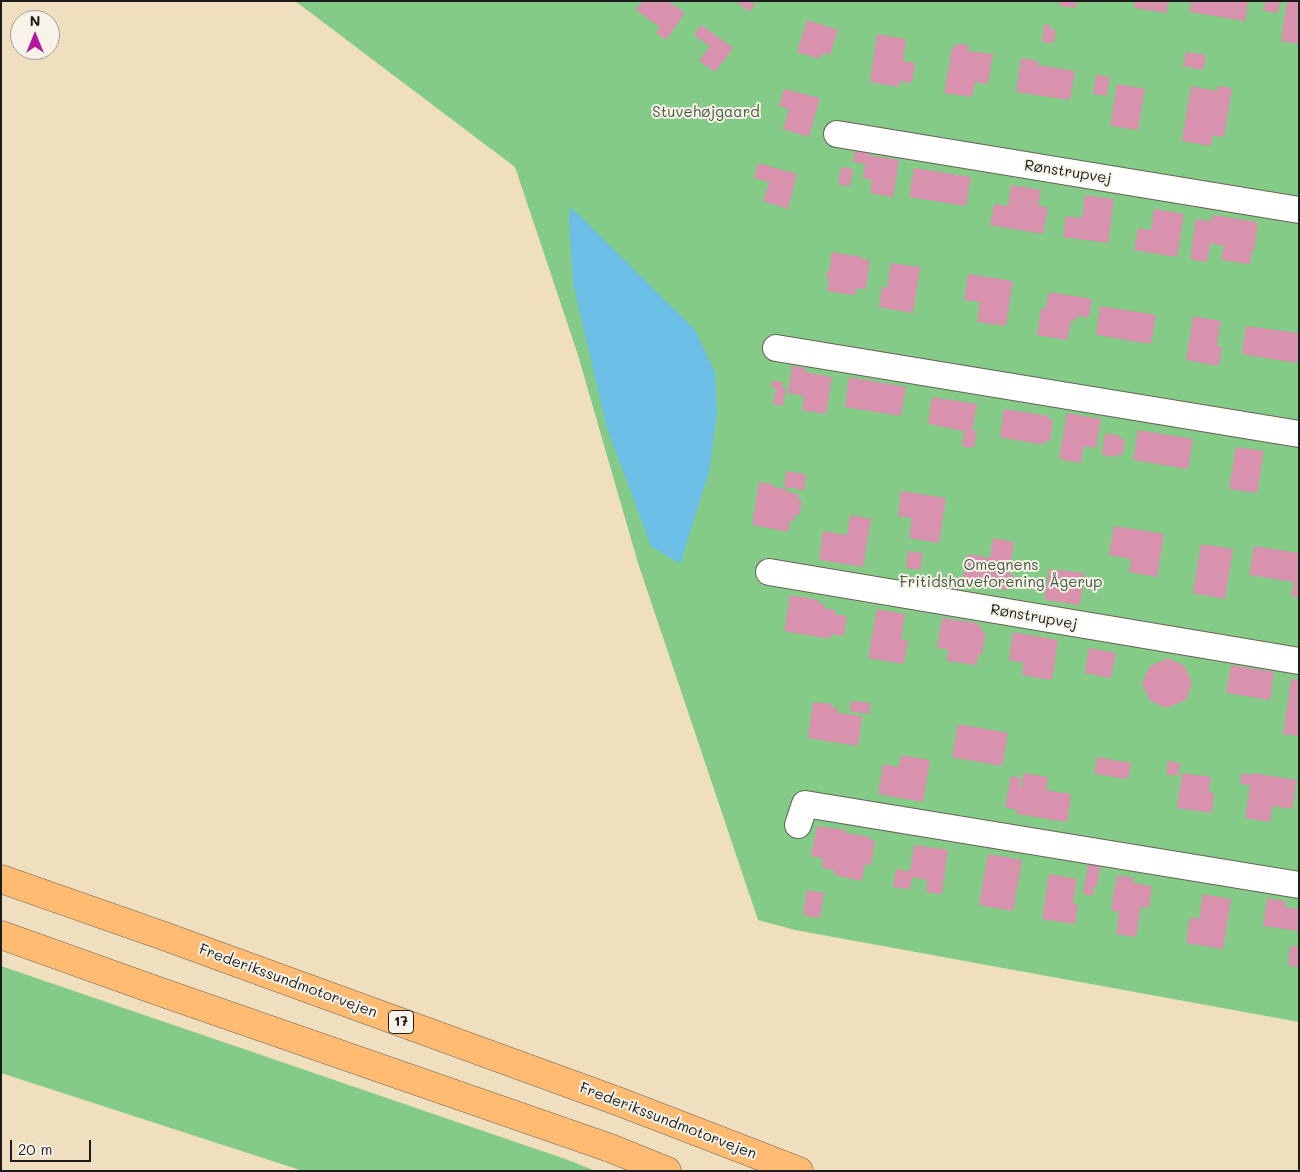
<!DOCTYPE html>
<meta charset="utf-8">
<style>
body{margin:0}
#map{position:relative;width:1300px;height:1172px;overflow:hidden;background:#efdfbf;font-family:Mali,sans-serif}
canvas{display:block}
.frame{position:absolute;inset:0;border:2px solid #1c1c1c;pointer-events:none}
.north{position:absolute;left:10px;top:10px;width:50px;height:50px;box-sizing:border-box;background:#f7f3e8;border:1px solid #9f9d96;border-radius:50%;rotate:0deg;font-size:14px;font-weight:700;line-height:20px;text-align:center;color:#1c1c1c}
.north::after{content:'';display:block;margin:auto;width:18px;height:22px;background:#b5179e;clip-path:polygon(50% 0,100% 100%,50% 72%,0 100%)}
.scale{position:absolute;left:10px;top:1140px;width:81px;height:22px;box-sizing:border-box;border:2px solid #1c1c1c;border-top:0;padding-left:6px;font-size:15px;line-height:18px;white-space:nowrap;color:#1c1c1c;-webkit-text-stroke:4px #f7f3e8;paint-order:stroke}
</style>
<div id="map">
<canvas width="1300" height="1172"></canvas>
<div class="frame"></div>
<div class="north">N</div>
<div class="scale">20 m</div>
</div>
<script>
const ctx = document.querySelector('canvas').getContext('2d');
ctx.lineJoin = 'round';
function fillPath(path, color) { ctx.fillStyle = color; ctx.fill(path, 'evenodd'); }
const poly = rows => new Path2D(rows.map(r => 'M' + r).join(''));
function stroke(path, color, width, dash) { ctx.strokeStyle = color; ctx.lineWidth = width; ctx.lineCap = dash ? 'butt' : 'round'; ctx.setLineDash(dash || []); ctx.stroke(path); }
function drawText(font, color, halo, rows, align = 'center') {
  ctx.font = font + ' Mali,sans-serif'; ctx.lineWidth = 4; ctx.setLineDash([]); ctx.textBaseline = 'middle'; ctx.strokeStyle = halo; ctx.fillStyle = color; for (const [text, x, y, turn = 0] of rows) {
    ctx.save(); ctx.translate(x, y); ctx.rotate((+turn || 0) * Math.PI / 180); ctx.textAlign = isNaN(turn) ? turn : align; if (halo) ctx.strokeText(text, 0, 0); ctx.fillText(text, 0, 0); ctx.restore();
  }
}
fillPath(poly([
 [295,1,1299,1,1299,1022,795,930,758,920,638,563,578,355,515,167],
 [1,966,571,1161,595,1171,303,1171,1,1073]
]), '#83cb86');
fillPath(poly([
 [571,207,695,330,715,373,717,413,709,472,680,564,651,546,607,428,573,284,569,219]
]), '#6bbfe7');
fillPath(poly([
 [642,1,668,1,685,13,666,40,656,33,660,27,636,10],
 [735,1,750,1,755,5,750,12],
 [1060,1,1077,1,1076,8,1059,6],
 [1135,1,1168,1,1167,13,1134,8],
 [1191,1,1248,1,1245,21,1190,12],
 [1265,1,1280,1,1278,13,1263,11],
 [1287,1,1299,1,1299,44,1281,41],
 [807,20,838,30,830,55,822,53,820,59,797,52],
 [1044,24,1050,25,1050,29,1056,30,1054,43,1042,42],
 [701,25,733,48,715,72,699,61,710,46,694,35],
 [877,34,906,39,903,61,915,63,912,83,900,81,899,87,870,82],
 [955,44,969,45,968,51,993,54,988,84,975,82,972,97,944,93,952,48,954,49],
 [1186,52,1206,55,1203,70,1183,66],
 [1021,58,1038,61,1037,65,1075,71,1070,100,1016,92],
 [1096,75,1110,77,1107,96,1093,94],
 [1117,84,1145,89,1138,130,1110,126],
 [1191,86,1217,91,1218,86,1232,88,1224,137,1213,135,1211,146,1182,141],
 [784,89,820,98,809,137,783,129,789,109,779,106],
 [855,151,867,153,867,155,899,160,893,197,870,193,872,180,863,178,865,164,853,162],
 [758,163,797,174,788,209,763,201,769,182,754,178],
 [841,167,853,169,850,187,838,184],
 [914,168,971,177,966,206,909,197],
 [1011,185,1041,190,1038,206,1048,207,1043,234,990,225,994,204,1008,206],
 [1085,195,1114,199,1108,243,1063,237,1066,216,1082,218],
 [1154,209,1184,214,1177,257,1134,250,1138,228,1151,230],
 [1213,215,1258,222,1254,251,1252,250,1250,264,1221,260,1224,246,1210,243,1207,262,1190,259,1196,219,1212,221],
 [832,252,862,257,861,259,870,260,866,289,857,288,855,295,827,291,829,279,826,276,827,272,829,271],
 [891,263,920,267,913,313,879,307,882,287,887,288],
 [968,274,1013,281,1006,326,977,322,980,302,964,300],
 [1049,292,1092,299,1089,317,1076,316,1075,321,1071,320,1067,340,1037,335,1041,308,1045,309],
 [1100,306,1156,315,1151,344,1096,335],
 [1193,316,1221,321,1217,346,1222,347,1219,366,1186,360],
 [1246,326,1299,333,1299,352,1297,363,1242,354],
 [792,366,805,368,805,372,832,377,826,414,802,410,804,396,788,393],
 [849,377,906,387,901,416,845,407],
 [772,381,783,382,782,388,786,388,783,406,773,404,776,388,771,387],
 [932,397,977,404,972,430,977,431,974,448,962,446,964,431,928,424],
 [1004,409,1049,416,1048,419,1053,420,1050,441,1044,441,1044,445,1000,437],
 [1067,413,1101,419,1096,448,1084,446,1081,463,1059,459],
 [1138,430,1193,439,1188,469,1133,460],
 [1105,433,1121,436,1121,439,1125,440,1123,455,1118,454,1118,457,1102,455],
 [1236,447,1264,451,1257,493,1229,489],
 [786,471,806,474,804,490,784,487],
 [759,482,773,484,773,487,787,489,787,492,799,494,798,500,802,501,799,515,795,515,794,521,790,520,788,532,752,525],
 [901,491,946,498,939,543,909,538,912,518,898,516],
 [850,515,871,519,863,567,819,560,823,531,847,535],
 [1114,526,1164,534,1157,577,1129,572,1131,559,1109,555],
 [993,538,1014,542,1009,574,1014,575,1012,589,1006,588,1006,590,962,583,967,554,990,558],
 [1201,544,1233,549,1225,599,1193,593],
 [1254,546,1299,553,1299,597,1291,596,1294,582,1249,575],
 [908,551,923,553,920,570,906,568],
 [1049,569,1084,573,1080,605,1044,600],
 [790,595,819,600,818,603,824,604,824,608,835,610,834,614,847,616,844,636,831,634,830,639,784,631],
 [877,609,905,614,901,640,908,640,904,664,868,658],
 [942,618,977,623,985,634,982,655,978,654,977,665,947,661,948,649,937,648],
 [1013,632,1058,640,1052,680,1022,675,1024,663,1009,660],
 [1089,648,1116,653,1111,678,1084,673],
 [1168,658,1185,666,1192,683,1186,700,1167,708,1150,701,1142,683,1150,666],
 [1231,665,1274,672,1270,700,1226,693],
 [1291,679,1299,680,1299,736,1283,734],
 [851,701,871,703,869,714,850,711],
 [813,702,832,704,831,707,838,708,837,713,862,716,858,746,808,738],
 [958,724,1008,733,1002,766,952,757],
 [901,755,930,760,923,802,878,794,883,764,899,767],
 [1097,757,1131,763,1128,779,1094,774],
 [1168,761,1180,763,1178,776,1166,774],
 [1024,773,1048,777,1046,790,1071,794,1067,822,1017,814,1017,810,1005,807,1011,776,1021,778,1019,787,1021,787],
 [1182,773,1211,777,1209,792,1214,793,1212,813,1177,808],
 [1242,773,1251,775,1252,773,1297,780,1292,809,1272,806,1270,822,1245,818,1250,785,1240,784],
 [817,826,846,830,845,833,870,837,870,840,875,841,871,865,865,864,862,881,834,875,835,870,822,868,823,858,811,856],
 [914,845,948,850,942,894,926,892,927,880,912,877,910,889,893,887,896,869,910,871],
 [988,854,1022,860,1013,911,979,905],
 [1088,865,1100,866,1097,886,1094,886,1093,896,1083,894],
 [1049,874,1077,879,1073,904,1078,904,1075,924,1042,919],
 [1117,875,1134,878,1133,883,1152,886,1149,908,1141,907,1136,937,1116,934,1119,912,1111,910],
 [807,890,824,893,820,918,803,915],
 [1203,894,1231,899,1223,949,1186,943,1190,917,1199,919],
 [1267,898,1286,901,1285,907,1299,909,1299,931,1263,926],
 [1290,946,1299,947,1299,967,1288,965]
]), '#d992ae');
const street = poly([
 [837,134,1299,210],
 [776,348,1299,434],
 [769,572,1299,661],
 [798,825,805,804,1299,885]
]);
const highway = poly([
 [1,879,161,935,620,1102,799,1171],
 [1,935,155,990,610,1148,667,1171]
]);
stroke(street, '#666055', 28);
stroke(highway, '#666055', 29);
stroke(street, '#fff', 26);
stroke(highway, '#febb71', 28);
for (const [x, y, w] of [
 [401,1022,25]
]) { const box = new Path2D(); box.roundRect(x - w / 2, y - 11.5, w, 23, 4); ctx.fillStyle = '#f7f3e8'; ctx.fill(box); stroke(box, '#1c1c1c', 1); }
drawText('bold 14px', '#1c1c1c', null, [
 ["17",401,1022]
]);
drawText('15px', '#405941', '#f7f3e8', [
 ["Stuvehøjgaard",706,112],
 ["Omegnens",1001,565],
 ["Fritidshaveforening Ågerup",1001,582]
]);
drawText('15px', '#1c1c1c', '#f7f3e8', [
 ["Rønstrupvej",1068,172,9],
 ["Rønstrupvej",1034,617,10],
 ["Frederikssundmotorvejen",288,981,20],
 ["Frederikssundmotorvejen",668,1121,21]
]);
</script>
